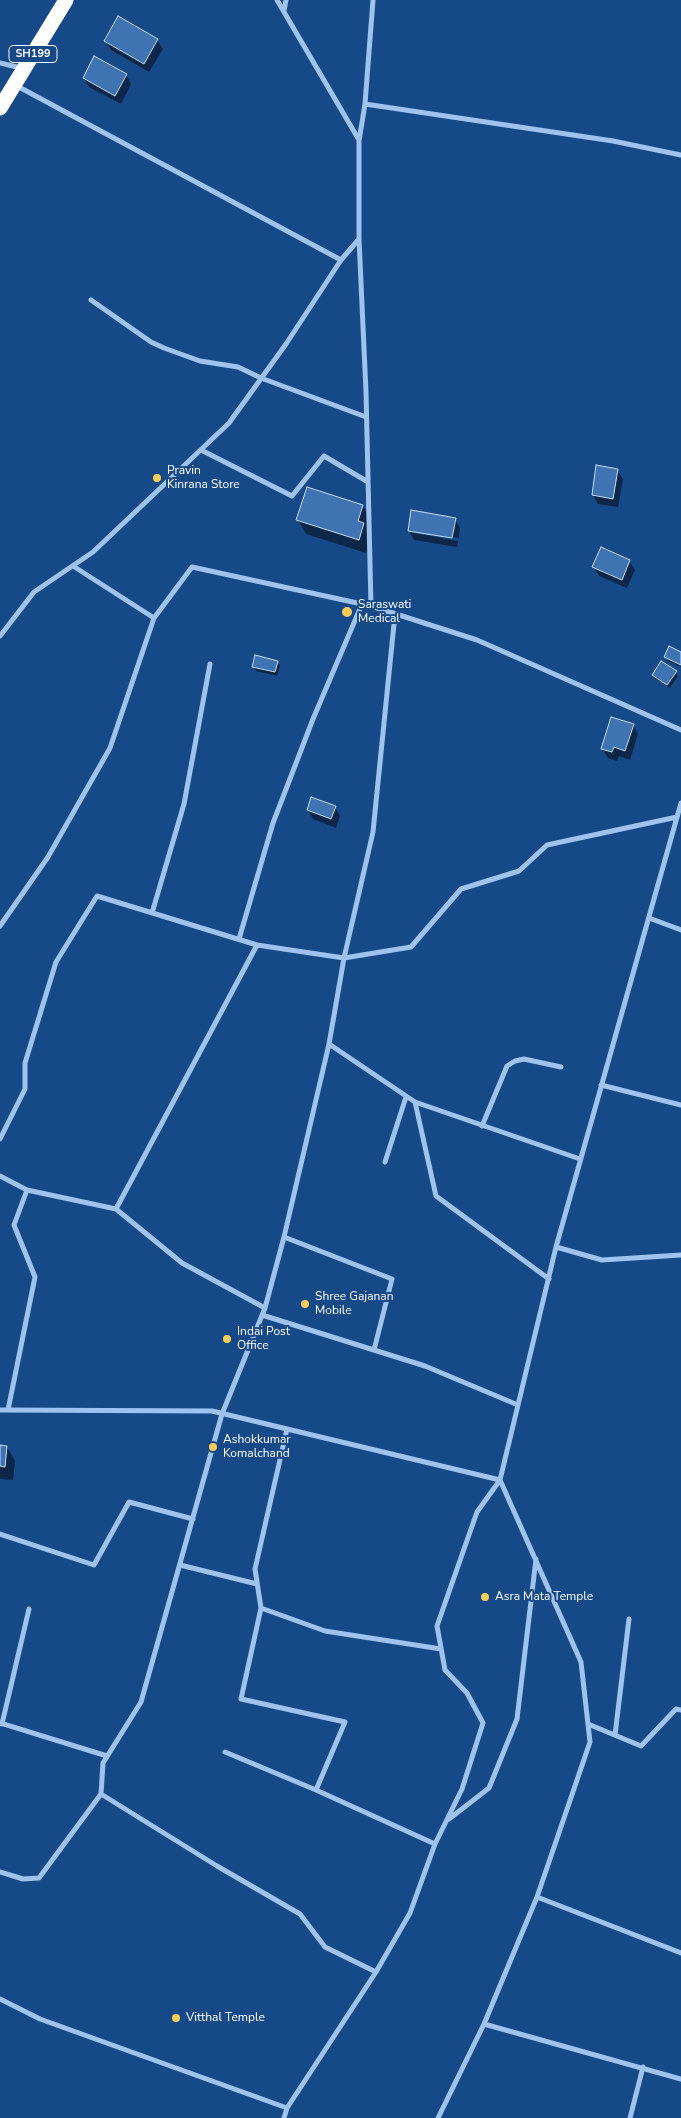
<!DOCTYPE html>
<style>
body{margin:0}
canvas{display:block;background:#164988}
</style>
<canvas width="681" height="2118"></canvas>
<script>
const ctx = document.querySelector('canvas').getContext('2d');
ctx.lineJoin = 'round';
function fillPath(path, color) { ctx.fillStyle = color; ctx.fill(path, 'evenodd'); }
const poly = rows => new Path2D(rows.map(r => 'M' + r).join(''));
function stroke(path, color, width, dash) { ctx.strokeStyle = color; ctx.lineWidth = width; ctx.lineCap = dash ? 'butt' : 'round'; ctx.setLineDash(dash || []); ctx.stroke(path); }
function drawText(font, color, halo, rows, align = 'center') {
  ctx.font = font + ' "Nunito Sans",sans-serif'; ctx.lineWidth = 4; ctx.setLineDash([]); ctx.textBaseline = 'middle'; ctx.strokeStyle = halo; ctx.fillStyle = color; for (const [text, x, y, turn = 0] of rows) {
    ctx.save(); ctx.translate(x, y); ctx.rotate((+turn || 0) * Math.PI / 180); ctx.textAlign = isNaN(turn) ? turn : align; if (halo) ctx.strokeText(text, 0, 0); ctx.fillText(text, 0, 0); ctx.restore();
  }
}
fillPath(poly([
 [157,40,163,49,149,72,111,50,105,41],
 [126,75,131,84,121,104,89,87,84,78],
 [617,470,623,479,618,507,598,504,593,495],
 [363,506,371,520,371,538,366,553,306,534,298,520],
 [455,519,460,528,459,538,414,531,414,533,458,541,457,547,414,540,409,531],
 [629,561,635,570,627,588,599,576,594,567],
 [681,653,681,667,668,661,665,657],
 [277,662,280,666,277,676,256,671,254,667],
 [676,672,678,676,670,688,656,679,653,675],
 [633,725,638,734,630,760,619,756,617,761,608,758,602,748],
 [335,807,340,816,336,828,313,819,308,810],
 [0,1446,7,1447,15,1461,13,1480,0,1479]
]), '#0007');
const building = poly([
 [118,16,158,39,144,64,104,41,118,16],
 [94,56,127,74,115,96,83,78,94,56],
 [596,465,618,469,613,499,592,495,596,465],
 [307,487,363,505,358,521,364,523,359,540,296,520,307,487],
 [411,510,456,518,452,538,408,531,411,510],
 [601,547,630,560,622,580,592,567,601,547],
 [669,646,681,652,681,665,664,657,669,646],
 [255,655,278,661,275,672,252,667,255,655],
 [661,661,677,671,667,685,652,675,661,661],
 [611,717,634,724,625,751,614,747,612,752,601,749,611,717],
 [311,797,336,806,331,819,307,810,311,797],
 [0,1445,7,1446,5,1467,0,1466,0,1445]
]);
fillPath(building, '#3f73b2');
stroke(building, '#c3ddfa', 1);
stroke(poly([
 [277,0,359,140],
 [284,11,286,0],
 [0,63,21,68],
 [17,86,341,260],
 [365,104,613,141,681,155],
 [91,300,151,342,164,348,200,361,238,367,261,378,366,417],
 [201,450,292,496,324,456,368,482],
 [73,566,154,618],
 [371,606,477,640,681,730],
 [0,636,34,592,93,552,229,423,286,344,341,260,359,239],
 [152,913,184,804,210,664],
 [649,918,681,930],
 [0,926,48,857,110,748,154,618,192,567,371,606,366,392,359,239,359,141,365,104,373,0],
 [239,939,273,823,313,719,362,604],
 [329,1044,415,1102,436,1196,549,1279],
 [601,1085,681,1105],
 [415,1102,580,1159],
 [482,1126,507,1066,515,1061,524,1059,561,1067],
 [0,1139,25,1089,25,1063,56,962,97,896,257,945,344,958,411,947,461,889,519,871,547,845,677,817],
 [385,1162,406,1097],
 [0,1176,27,1190,14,1225,35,1277,8,1410],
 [27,1190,116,1209,257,945],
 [116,1209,182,1263,265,1308],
 [284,1237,392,1279,374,1350],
 [556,1247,602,1260,681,1255],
 [262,1315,425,1366,518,1405],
 [0,1410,212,1411,500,1480,477,1512,437,1626,445,1670,467,1693,483,1723,462,1789,435,1844,410,1913,376,1972,287,2108,284,2118],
 [287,1429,255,1569,261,1608,241,1699,345,1722,316,1790,435,1844],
 [0,1534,94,1565,129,1502,193,1519],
 [180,1565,257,1584],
 [261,1608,325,1631,441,1649],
 [0,1723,107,1756],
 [2,1724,29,1609],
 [588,1724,641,1746,676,1709,681,1710],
 [615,1735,629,1619],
 [225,1752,316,1790],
 [449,1819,489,1788,517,1719,536,1559],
 [0,1872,23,1879,39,1878,101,1794],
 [537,1897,681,1953],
 [376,1972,325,1947,300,1914,217,1866,101,1794,103,1763,141,1702,222,1414,265,1308,284,1237,329,1044,344,958,373,832,395,614],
 [0,1999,40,2019,287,2108],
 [484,2024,681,2079],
 [438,2118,484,2024,537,1897,590,1742,581,1662,500,1480,556,1247,681,803],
 [630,2118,643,2067]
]), '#9dc3ee', 5);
stroke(poly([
 [0,108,66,0]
]), '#fff', 15);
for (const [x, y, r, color] of [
 [157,478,5,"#ffcd5a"],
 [347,612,6,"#ffcd5a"],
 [305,1304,5,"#ffcd5a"],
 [227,1339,5,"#ffcd5a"],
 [213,1447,5,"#ffcd5a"],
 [485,1597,5,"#ffcd5a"],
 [176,2018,5,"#ffcd5a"]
]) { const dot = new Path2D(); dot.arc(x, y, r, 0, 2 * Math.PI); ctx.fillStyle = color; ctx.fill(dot); stroke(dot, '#164988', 2); }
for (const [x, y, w] of [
 [33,54,48]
]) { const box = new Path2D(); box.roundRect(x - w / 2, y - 8.5, w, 17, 4); ctx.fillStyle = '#164988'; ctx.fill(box); stroke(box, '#fff', 1); }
drawText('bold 11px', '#fff', null, [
 ["SH199",33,54]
]);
drawText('12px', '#fff', '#164988', [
 ["Pravin",167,471],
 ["Kinrana Store",167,485],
 ["Saraswati",358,605],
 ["Medical",358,619],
 ["Shree Gajanan",315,1297],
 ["Mobile",315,1311],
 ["Indai Post",237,1332],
 ["Office",237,1346],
 ["Ashokkumar",223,1440],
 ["Komalchand",223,1454],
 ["Asra Mata Temple",495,1597],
 ["Vitthal Temple",186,2018]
], 'left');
</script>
